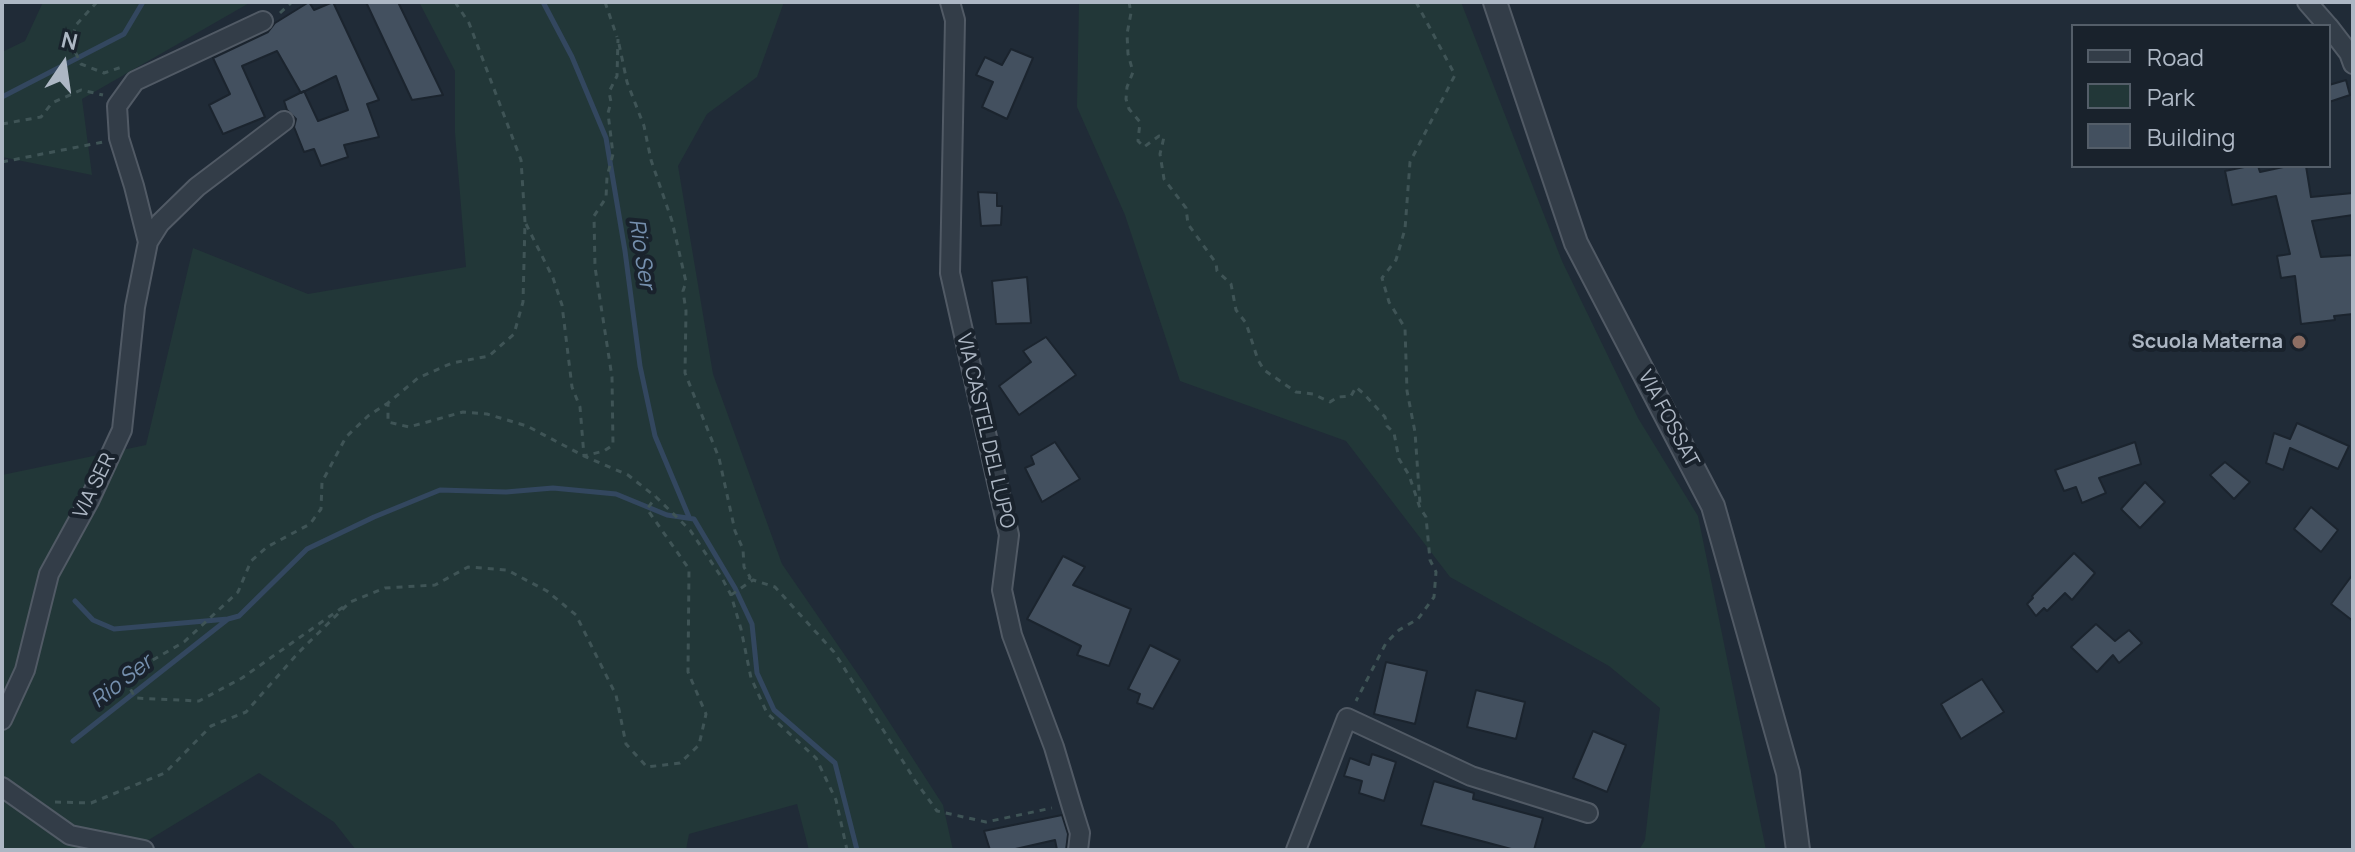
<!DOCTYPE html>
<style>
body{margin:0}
#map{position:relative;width:2355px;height:852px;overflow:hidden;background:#202b37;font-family:Manrope,sans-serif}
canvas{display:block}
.frame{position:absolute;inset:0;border:4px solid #adb7c4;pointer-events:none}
.legend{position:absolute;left:2071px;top:24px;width:260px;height:144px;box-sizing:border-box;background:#19222c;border:2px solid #545e69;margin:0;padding:10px 14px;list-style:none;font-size:24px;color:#adb7c4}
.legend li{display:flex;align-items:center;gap:16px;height:40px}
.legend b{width:40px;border:2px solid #545e69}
.north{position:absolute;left:24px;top:24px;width:80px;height:80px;-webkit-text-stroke:6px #19222c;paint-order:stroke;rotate:13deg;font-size:22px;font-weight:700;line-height:32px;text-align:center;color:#adb7c4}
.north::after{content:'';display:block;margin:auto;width:28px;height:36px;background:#adb7c4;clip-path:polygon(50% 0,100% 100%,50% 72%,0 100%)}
</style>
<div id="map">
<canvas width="2355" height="852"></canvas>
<div class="frame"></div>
<ul class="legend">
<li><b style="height:10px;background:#333d48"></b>Road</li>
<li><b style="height:22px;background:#223738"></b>Park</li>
<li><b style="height:22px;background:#43505f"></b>Building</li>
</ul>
<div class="north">N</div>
</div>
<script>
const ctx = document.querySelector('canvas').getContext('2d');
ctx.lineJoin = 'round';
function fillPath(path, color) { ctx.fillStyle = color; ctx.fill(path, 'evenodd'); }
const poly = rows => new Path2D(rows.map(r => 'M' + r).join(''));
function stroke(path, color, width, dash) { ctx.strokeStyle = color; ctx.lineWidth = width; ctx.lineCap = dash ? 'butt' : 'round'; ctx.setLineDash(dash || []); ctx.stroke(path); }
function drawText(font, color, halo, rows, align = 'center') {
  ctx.font = font + ' Manrope,sans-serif'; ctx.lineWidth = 8; ctx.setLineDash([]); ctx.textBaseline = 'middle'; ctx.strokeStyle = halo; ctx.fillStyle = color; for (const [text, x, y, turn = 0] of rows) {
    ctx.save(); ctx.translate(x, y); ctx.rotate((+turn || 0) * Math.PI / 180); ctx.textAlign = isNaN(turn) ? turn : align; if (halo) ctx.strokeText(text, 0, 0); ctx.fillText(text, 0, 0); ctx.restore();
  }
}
fillPath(poly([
 [43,2,251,2,82,99,92,175,2,157,2,52,25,41],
 [419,2,784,2,757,77,707,114,678,166,713,374,782,564,864,683,943,805,953,850,809,850,797,804,689,834,686,850,356,850,334,822,259,773,132,850,2,850,2,475,146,445,193,248,308,294,466,267,455,133,455,71],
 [1079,2,1461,2,1562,261,1638,418,1698,516,1766,850,1639,850,1645,840,1660,708,1609,666,1450,577,1346,441,1180,381,1125,215,1077,107]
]), '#223738');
stroke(poly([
 [543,2,572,57,606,138,625,251,640,366,655,436,689,517],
 [2,97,124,34,143,2],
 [75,601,93,620,114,629,228,619],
 [73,741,228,619,239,616,307,549,374,517,440,490,506,492,553,488,616,494,667,515,694,519,735,588,752,624,757,673,774,710,835,763,857,850]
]), '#33475f', 5);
const building = poly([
 [309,2,314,10,333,2,379,100,367,104,379,137,344,145,348,157,321,166,314,149,304,152,294,127,296,119,287,110,284,101,304,91,318,121,348,110,336,76,301,93,277,51,242,66,265,117,223,134,209,105,230,94,213,58,268,32,275,23,309,2],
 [366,2,398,2,443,95,412,100,366,2],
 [1011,49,1033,58,1007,119,982,107,993,82,976,75,985,57,1002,65,1011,49],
 [2346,80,2350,95,2329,102,2329,85,2346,80],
 [2249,166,2258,166,2260,172,2288,166,2306,166,2311,197,2353,193,2353,215,2312,221,2321,257,2353,255,2353,314,2334,316,2335,320,2301,324,2295,276,2281,278,2277,256,2290,254,2276,196,2232,205,2225,171,2249,166],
 [978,192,997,193,997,206,1002,206,1001,225,981,226,978,192],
 [1027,277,1031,323,996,324,992,281,1027,277],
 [1046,337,1076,375,1019,415,999,386,1031,362,1023,351,1046,337],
 [2297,423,2349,446,2338,469,2290,448,2283,470,2266,463,2274,433,2290,439,2297,423],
 [1055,442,1080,479,1042,502,1025,468,1034,464,1031,456,1055,442],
 [2135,442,2141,464,2099,478,2106,493,2082,503,2076,487,2064,491,2055,470,2135,442],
 [2225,462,2250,482,2234,499,2210,475,2225,462],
 [2145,482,2165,502,2140,528,2121,509,2145,482],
 [2311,507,2338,530,2321,552,2294,529,2311,507],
 [2074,553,2095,573,2072,600,2065,593,2047,611,2044,608,2036,616,2027,604,2033,598,2032,596,2074,553],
 [1063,556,1085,567,1073,585,1131,609,1109,666,1077,655,1081,646,1027,619,1063,556],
 [2353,574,2353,621,2331,604,2353,574],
 [2096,624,2115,641,2129,630,2142,643,2119,663,2113,655,2097,672,2071,647,2096,624],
 [1150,645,1180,660,1153,709,1137,703,1140,694,1128,689,1150,645],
 [1386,662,1427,671,1415,724,1374,714,1386,662],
 [1982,679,2004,712,1961,739,1941,704,1982,679],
 [1476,690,1525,702,1516,739,1467,727,1476,690],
 [1593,731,1626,745,1607,792,1573,778,1593,731],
 [1372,754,1396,762,1384,801,1359,793,1362,781,1344,776,1350,758,1369,765,1372,754],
 [1434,781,1474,793,1473,799,1543,818,1534,850,1515,850,1421,825,1434,781],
 [1062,815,1068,834,1066,850,1057,850,1055,840,1011,850,990,850,984,831,1062,815]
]);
fillPath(building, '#43505f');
stroke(building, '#1b242e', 2);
const minor = poly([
 [950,2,955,20,950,273,1009,535,1002,590,1012,635,1054,747,1071,804,1080,833,1078,850],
 [2307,2,2328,26],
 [2329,27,2349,53,2353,64],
 [148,242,160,223,197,187,284,121],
 [2,720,25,670,49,574,89,501,122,430,135,307,148,242,134,186,119,138,117,106,135,81,263,21],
 [2,787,70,835,144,850],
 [1296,850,1347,718,1471,776,1588,813]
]);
const tertiary = poly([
 [1495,2,1576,243,1713,506,1788,773,1798,850]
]);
stroke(minor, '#515a65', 22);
stroke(tertiary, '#515a65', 26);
stroke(poly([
 [97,2,75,26,72,45,81,64,104,73,122,67],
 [455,2,469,23,521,160,525,222,523,302,514,334,489,356,452,363,418,378,388,403,388,422,409,427,463,412,487,414,527,426,584,456,628,475,656,497,690,530,722,578,731,595,741,629,751,678,767,713,816,758,836,800,847,850],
 [605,2,617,37],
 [1129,2,1131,13,1127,34,1128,54,1133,72,1127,87,1126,99,1129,109,1140,122,1138,141,1144,147,1159,136,1164,137,1160,154,1164,179,1186,208,1188,224,1216,263,1217,271,1231,284,1236,310,1246,323,1258,360,1264,370,1296,392,1313,394,1330,402,1338,397,1351,396,1356,387,1364,394,1385,417,1387,426,1394,433,1399,459,1409,475,1420,508,1426,517,1430,560,1436,572,1434,597,1418,619,1399,630,1386,643,1356,701],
 [1416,2,1455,75,1410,162,1405,229,1396,260,1382,278,1389,302,1405,328,1407,391,1415,432,1420,504],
 [280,13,292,2],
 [619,44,627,82,644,126,651,160,672,221,686,282,683,291,686,311,685,373,719,458,735,531,743,549,744,567,750,577,747,585],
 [2,124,41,117,52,103,81,90,103,95],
 [2,162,103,142],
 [526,224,553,278,562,305,572,387,580,407,584,456,604,451,613,445,612,377,595,267,594,216,606,198,607,177,613,154,608,113,611,102,609,92,617,76,618,39],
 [731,595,753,580,775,587,834,652,916,782,937,811,986,822,1052,808],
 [343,607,242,678,199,701,135,698,129,686,132,672,184,642,238,592,251,561,267,547,310,524,321,509,322,482,346,437,368,416,388,403],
 [55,802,91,803,165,773,211,726,246,712,299,652,350,602,385,588,435,585,468,567,507,570,547,591,576,615,616,695,626,744,647,767,680,763,699,745,706,714,688,672,689,569,647,509,656,497]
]), '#3f5456', 3, [6, 6]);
stroke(minor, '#333d48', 18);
stroke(tertiary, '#333d48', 22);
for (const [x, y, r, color] of [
 [2299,342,8,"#8d6e63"]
]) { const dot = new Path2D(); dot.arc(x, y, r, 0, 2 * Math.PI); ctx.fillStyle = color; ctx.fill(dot); stroke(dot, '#19222c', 3); }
drawText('bold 20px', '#adb7c4', '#19222c', [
 ["Scuola Materna",2283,342]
], 'right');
drawText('20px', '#adb7c4', '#19222c', [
 ["VIA FOSSAT",1668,419,62],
 ["VIA CASTEL DEL LUPO",985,431,77],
 ["VIA SER",95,486,-64]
]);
drawText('italic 22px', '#758fad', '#19222c', [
 ["Rio Ser",641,254,81],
 ["Rio Ser",122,682,-38]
]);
</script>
